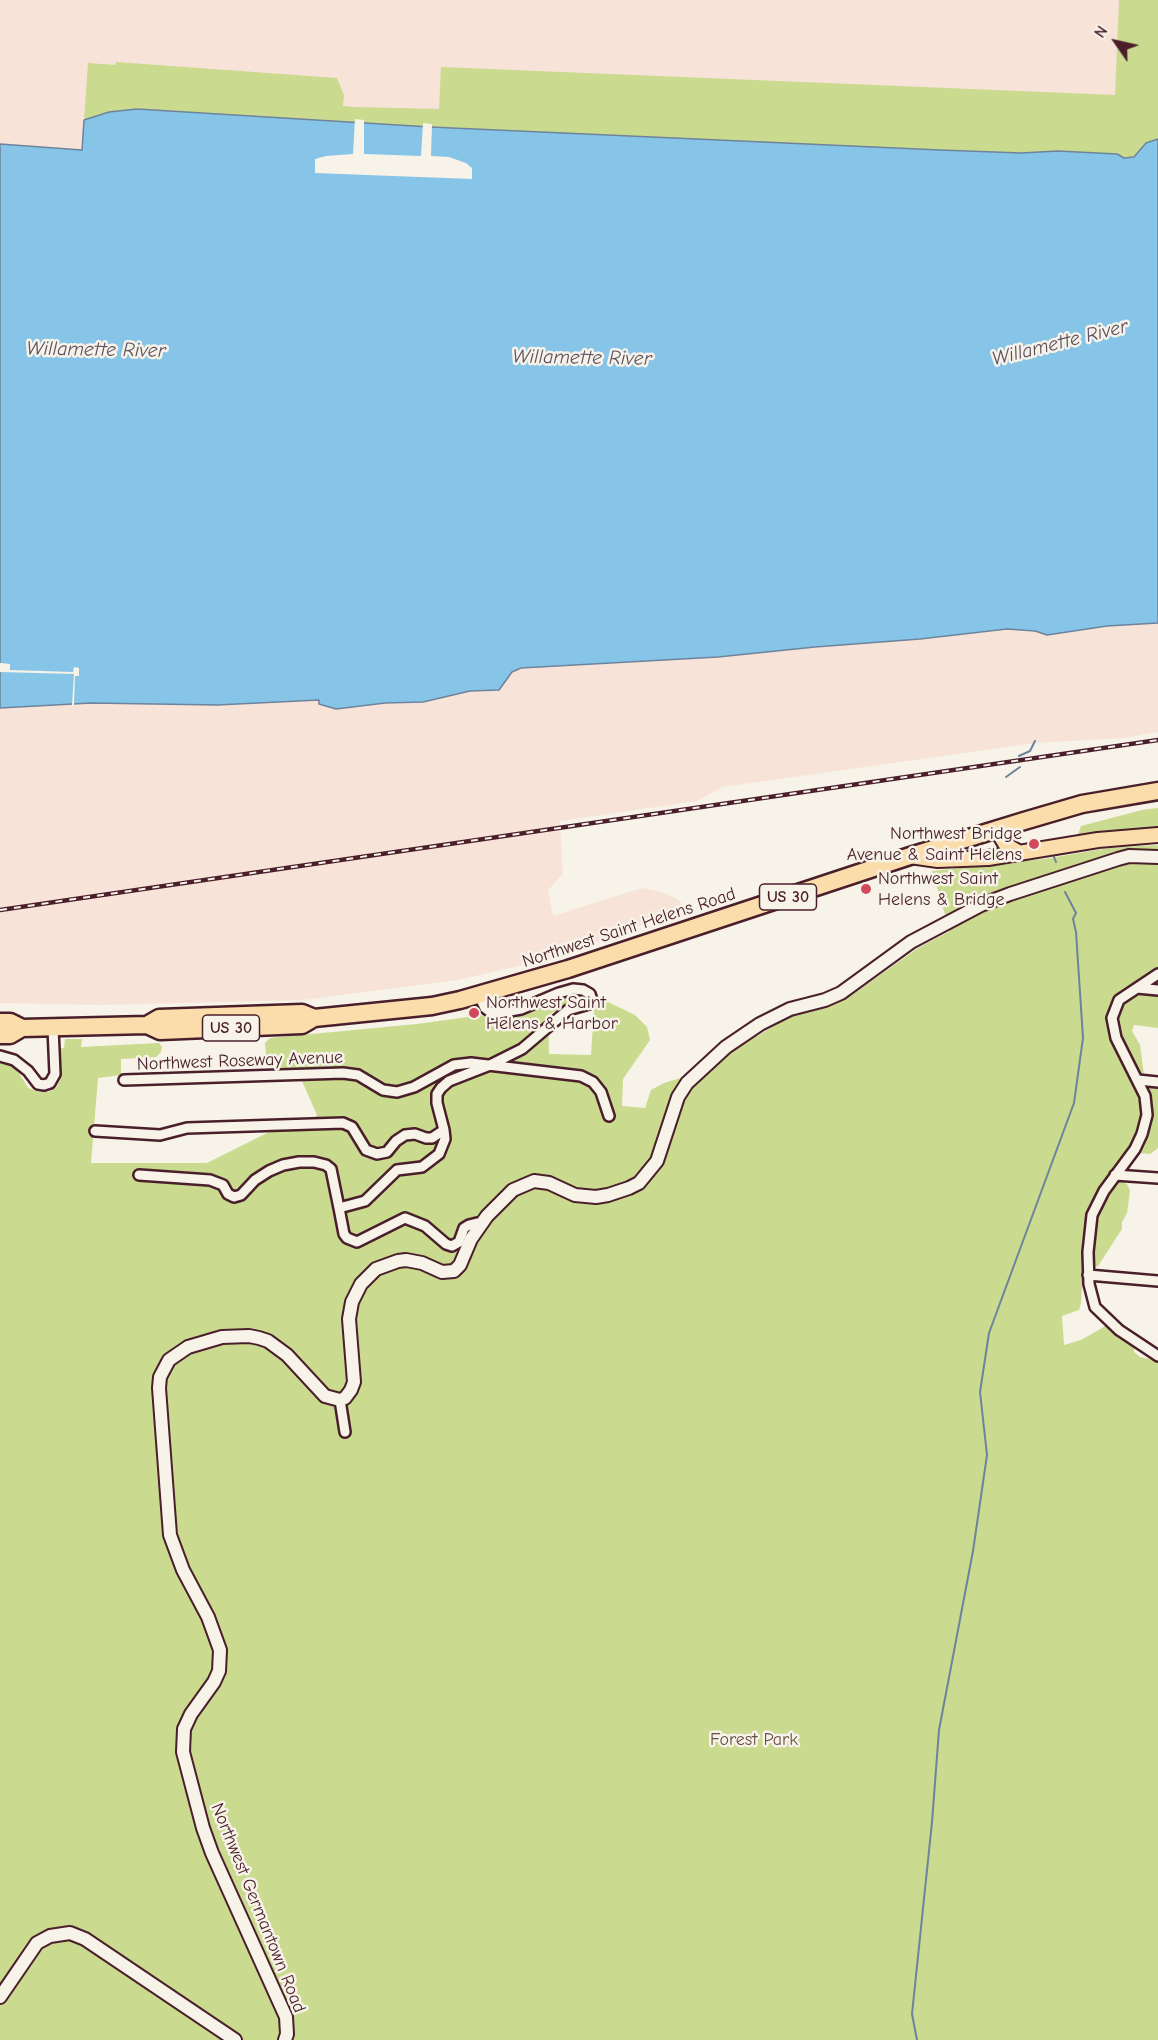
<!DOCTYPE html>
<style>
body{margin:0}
#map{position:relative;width:1158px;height:2040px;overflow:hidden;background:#f7f3e8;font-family:"Comic Neue",sans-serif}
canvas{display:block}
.north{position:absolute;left:1086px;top:12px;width:60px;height:60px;-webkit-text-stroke:4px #f7f3e8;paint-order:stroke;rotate:304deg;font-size:16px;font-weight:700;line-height:24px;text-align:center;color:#4a1f2b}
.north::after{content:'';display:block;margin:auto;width:21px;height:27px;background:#4a1f2b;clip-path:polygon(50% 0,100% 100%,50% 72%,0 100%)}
</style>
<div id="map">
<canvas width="1158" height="2040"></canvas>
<div class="north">N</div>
</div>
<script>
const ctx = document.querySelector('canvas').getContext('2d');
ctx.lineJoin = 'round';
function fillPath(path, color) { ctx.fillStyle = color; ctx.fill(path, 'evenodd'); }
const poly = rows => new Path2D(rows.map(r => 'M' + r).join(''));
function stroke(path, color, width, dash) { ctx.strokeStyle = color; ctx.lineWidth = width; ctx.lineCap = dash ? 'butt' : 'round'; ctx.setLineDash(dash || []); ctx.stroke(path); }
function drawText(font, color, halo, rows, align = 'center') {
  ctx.font = font + ' "Comic Neue",sans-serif'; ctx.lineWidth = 5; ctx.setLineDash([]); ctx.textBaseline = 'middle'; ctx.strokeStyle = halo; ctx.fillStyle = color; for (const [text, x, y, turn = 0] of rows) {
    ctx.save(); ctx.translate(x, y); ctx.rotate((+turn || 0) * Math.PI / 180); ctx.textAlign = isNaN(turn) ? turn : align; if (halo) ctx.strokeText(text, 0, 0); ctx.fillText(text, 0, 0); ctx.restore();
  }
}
fillPath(poly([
 [0,0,1158,0,1158,139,1058,151,1021,153,940,150,82,150,0,144],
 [911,598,911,603,863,608,863,614,859,621,870,643,920,639,1007,629,1035,631,1047,635,1107,626,1158,623,1158,732,1124,738,1036,743,722,787,697,801,560,821,563,874,548,890,553,916,642,888,662,892,677,899,687,909,574,949,518,966,458,980,303,1000,100,1005,0,1003,0,708,91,703,153,703,153,681,114,700,110,700,110,696,115,697,153,677,200,678,200,673,195,673,196,666,203,667,203,678,220,678,220,666,261,666,261,676,281,676,282,666,289,666,289,672,285,672,285,676,313,676,313,665,321,665,321,671,316,671,316,676,363,706,385,703,423,702,470,691,499,690,512,672,521,668,718,657,862,643,847,613,830,616,831,626,828,627,827,622,815,623,814,618,825,617,825,615,831,614,831,612,805,615,805,610,810,610,811,612,828,611,828,608,833,607,834,610,873,605,873,603,878,602,879,605,903,602,903,599],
 [250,679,318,679,359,706,336,709,320,704,320,700,232,704,232,682,249,682],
 [156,681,220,681,220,705,156,703]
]), '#f7e3d8');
fillPath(poly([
 [1119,0,1158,0,1158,139,1146,143,1134,157,1123,158,1116,154,1058,151,1021,153,940,150,430,127,137,109,109,112,84,120,88,63,115,65,116,62,337,78,344,95,343,106,354,107,439,109,441,67,1115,95],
 [1158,808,1158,830,1111,830,1078,835,1081,826,1142,810],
 [1158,845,1158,1028,1134,1025,1132,1031,1140,1045,1145,1083,1158,1085,1158,1148,1150,1154,1128,1152,1114,1169,1111,1177,1127,1184,1130,1191,1127,1213,1122,1222,1122,1229,1098,1266,1083,1271,1081,1303,1079,1310,1062,1316,1064,1345,1081,1340,1107,1325,1125,1329,1133,1337,1134,1352,1140,1357,1158,1361,1158,2040,0,2040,0,1061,8,1063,18,1071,28,1088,39,1092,48,1092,56,1088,60,1081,60,1048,64,1048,65,1039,82,1039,81,1047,159,1043,162,1047,161,1052,156,1057,121,1059,121,1075,98,1078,91,1163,207,1163,271,1131,309,1128,317,1115,302,1081,273,1067,266,1055,265,1043,270,1038,417,1024,482,1015,487,1019,497,1022,579,994,578,1000,548,1015,549,1054,591,1055,594,1010,599,1003,604,1000,635,1015,647,1027,650,1040,623,1079,622,1106,645,1108,651,1090,664,1083,710,1069,739,1047,789,1017,831,1005,852,995,918,948,950,931,932,871,1044,859,1109,848]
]), '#cada8e');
const water = poly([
 [137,109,430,127,940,150,1021,153,1058,151,1117,154,1124,158,1134,157,1146,143,1158,139,1158,623,1107,626,1047,635,1035,631,1007,629,920,639,815,647,718,657,521,668,512,672,499,690,470,691,423,702,385,703,336,709,319,704,319,700,217,705,91,703,0,708,0,144,82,150,84,120,109,112,137,109]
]);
fillPath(water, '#86c5e7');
stroke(water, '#6e839c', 1.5);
fillPath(poly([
 [355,119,364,120,364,154,421,156,423,123,432,124,431,156,449,157,466,163,472,168,472,179,315,173,315,159,326,156,353,154],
 [0,663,10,664,10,670,73,672,74,667,79,668,79,676,75,676,74,705,72,705,74,674,0,672]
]), '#f7f3e8');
stroke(poly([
 [1019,756,1030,751,1035,741],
 [1006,777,1020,767],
 [1054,857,1056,862],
 [917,2040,912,2014,932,1822,939,1730,973,1551,987,1455,980,1392,989,1333,1074,1103,1083,1038,1076,932,1073,919,1076,913,1065,892]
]), '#6e839c', 2);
const street = poly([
 [1158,974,1119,1000,1112,1018,1116,1038,1145,1096,1147,1115,1142,1134,1135,1149,1104,1191,1092,1215,1088,1252,1089,1284,1095,1307,1119,1330,1158,1356],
 [1137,988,1158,990],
 [479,995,485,1008,493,1014,521,1009,559,993,573,989,583,990,590,994,592,1000,589,1004,568,1010,522,1049,490,1065,449,1081,441,1088,437,1094,437,1103,444,1130,445,1139,439,1154,422,1167,397,1170,365,1201,339,1208,344,1234,347,1238,357,1242,405,1218,425,1226,446,1244,452,1246,459,1242,464,1228,469,1225,477,1223,480,1225],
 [0,1056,14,1060,28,1071,38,1084,44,1085,50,1083,55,1074,53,1028],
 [124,1080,343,1073,358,1075,383,1090,397,1092,414,1087,454,1065,471,1063,581,1076,593,1082,601,1092,609,1116],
 [1138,1080,1158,1082],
 [95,1131,160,1135,187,1128,343,1123,352,1127,366,1150,377,1154,387,1152,396,1141,405,1135,415,1134,426,1138,432,1138,444,1130],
 [139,1175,210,1180,223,1185,228,1194,234,1197,241,1195,255,1180,269,1171,283,1165,299,1162,314,1162,326,1165,331,1169,339,1208],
 [1115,1175,1158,1178],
 [1088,1275,1158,1281],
 [340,1400,345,1432]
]);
const secondary = poly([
 [0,1997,37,1943,50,1936,70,1933,85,1939,235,2040],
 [285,2040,287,2034,286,2017,212,1853,203,1828,183,1752,184,1729,191,1714,214,1682,219,1671,220,1650,208,1617,183,1570,170,1535,159,1388,160,1377,169,1360,188,1347,222,1337,249,1336,259,1338,268,1341,287,1355,325,1396,340,1400,345,1398,351,1390,354,1382,349,1319,352,1302,361,1284,376,1269,398,1261,406,1260,422,1263,442,1272,454,1271,460,1265,471,1239,487,1216,513,1190,534,1181,549,1183,575,1195,596,1197,608,1195,629,1188,639,1183,657,1161,678,1097,687,1083,726,1047,760,1024,790,1009,825,1000,841,993,911,942,981,905,1010,894,1118,859,1129,856,1158,857]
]);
const primary = poly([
 [997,830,1006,845,1020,853],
 [910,856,938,860,988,858,1098,840,1158,835]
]);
const highway = poly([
 [0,1022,10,1022,22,1028],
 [147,1025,159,1018,302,1013,314,1018],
 [0,1035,10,1035,22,1028,147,1025,160,1031,302,1025,314,1018,432,1006,460,1000,568,969,910,856,1024,821,1082,804,1158,791]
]);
stroke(street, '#4a1f2b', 14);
stroke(secondary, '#4a1f2b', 16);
stroke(primary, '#4a1f2b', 18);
stroke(highway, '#4a1f2b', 21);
stroke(street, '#f7f3e8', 9);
stroke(secondary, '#f7f3e8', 12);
stroke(primary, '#fbddab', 14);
stroke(highway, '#fbddab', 16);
const rail = poly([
 [0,910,1158,740]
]);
stroke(rail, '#4a1f2b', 4.5);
stroke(rail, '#f7f3e8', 2, [7]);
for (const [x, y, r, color] of [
 [1034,844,6,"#d1495b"],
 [866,889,6,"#d1495b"],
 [474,1013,6,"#d1495b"]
]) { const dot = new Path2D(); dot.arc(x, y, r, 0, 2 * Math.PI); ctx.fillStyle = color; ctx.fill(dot); stroke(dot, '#f7f3e8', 2); }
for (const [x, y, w] of [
 [788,897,57],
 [231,1028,57]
]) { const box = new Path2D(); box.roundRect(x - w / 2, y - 13, w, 26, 4.5); ctx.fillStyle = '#f7f3e8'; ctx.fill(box); stroke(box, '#4a1f2b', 1.5); }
drawText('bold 16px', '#4a1f2b', null, [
 ["US 30",788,897],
 ["US 30",231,1028]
]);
drawText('18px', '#4a1f2b', '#f7f3e8', [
 ["Northwest Bridge",1022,834,"right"],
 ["Avenue & Saint Helens",1022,855,"right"],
 ["Northwest Saint",878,879],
 ["Helens & Bridge",878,900],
 ["Northwest Saint",486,1003],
 ["Helens & Harbor",486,1024]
], 'left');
drawText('18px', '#4a1f2b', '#f7f3e8', [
 ["Northwest Saint Helens Road",629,928,-18],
 ["Northwest Roseway Avenue",240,1061,-2],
 ["Northwest Germantown Road",258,1908,68]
]);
drawText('18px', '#6a4e44', '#f7f3e8', [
 ["Forest Park",754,1740]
]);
drawText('italic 20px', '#5c5163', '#f7f3e8', [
 ["Willamette River",1060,343,-14],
 ["Willamette River",96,350,1],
 ["Willamette River",582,358,1]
]);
</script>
